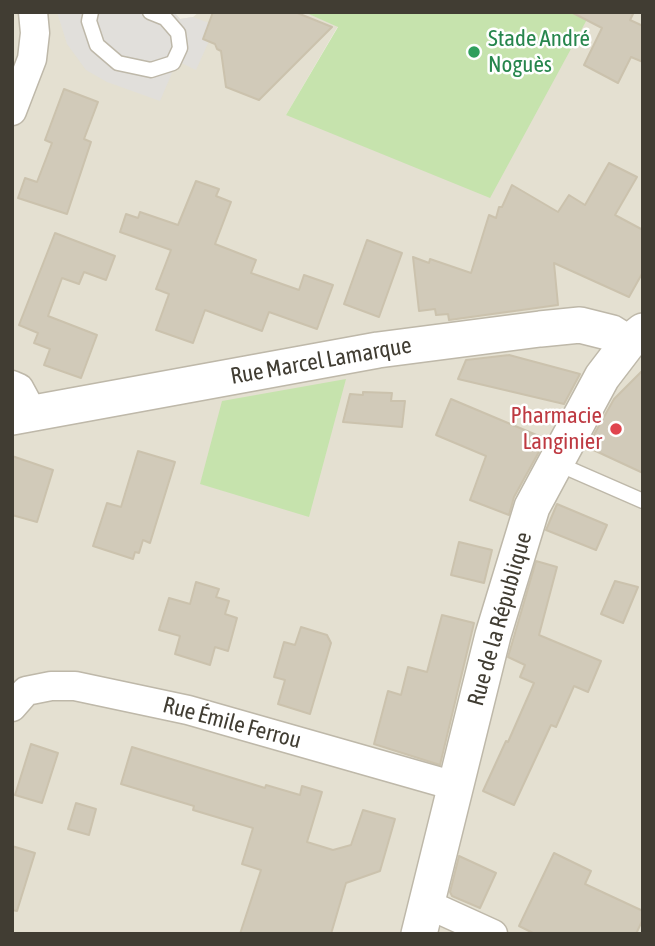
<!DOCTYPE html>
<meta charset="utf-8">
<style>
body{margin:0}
#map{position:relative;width:655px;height:946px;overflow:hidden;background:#f0ede3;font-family:"Asap Condensed",sans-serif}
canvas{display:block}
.frame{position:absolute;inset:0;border:14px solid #413d33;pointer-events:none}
</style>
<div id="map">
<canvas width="655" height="946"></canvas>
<div class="frame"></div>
</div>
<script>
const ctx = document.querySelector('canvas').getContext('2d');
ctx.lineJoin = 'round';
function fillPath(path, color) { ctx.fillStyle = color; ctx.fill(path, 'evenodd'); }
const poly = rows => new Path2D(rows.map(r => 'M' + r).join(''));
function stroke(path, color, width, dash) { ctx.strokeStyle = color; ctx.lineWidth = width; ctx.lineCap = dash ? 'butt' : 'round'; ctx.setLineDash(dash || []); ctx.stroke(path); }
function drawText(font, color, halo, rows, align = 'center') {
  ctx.font = font + ' "Asap Condensed",sans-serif'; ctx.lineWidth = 5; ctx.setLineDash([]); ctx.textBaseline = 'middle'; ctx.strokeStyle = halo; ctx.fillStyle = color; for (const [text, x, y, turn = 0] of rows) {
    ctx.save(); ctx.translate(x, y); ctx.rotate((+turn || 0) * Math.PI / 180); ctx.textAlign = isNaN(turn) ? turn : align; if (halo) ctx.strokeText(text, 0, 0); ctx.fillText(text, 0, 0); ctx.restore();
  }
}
fillPath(poly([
 [12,12,174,12,180,19,193,17,199,12,304,12,338,26,286,115,591,12,643,12,643,934,12,934]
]), '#e4e0d1');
fillPath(poly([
 [304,12,591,12,490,198,286,115,338,27],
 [346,379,309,517,200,484,222,401]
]), '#c6e3ad');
fillPath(poly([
 [57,12,174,12,180,19,193,17,209,23,203,38,209,41,196,70,177,61,160,101,107,82,86,70,67,44]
]), '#e1dfdb');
const building = poly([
 [213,12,295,12,332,27,259,100,226,87,221,51,217,49,215,44,203,39,213,12],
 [571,12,634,12,630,20,643,26,643,62,631,57,618,83,584,65,602,28,571,12],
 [64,89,98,102,84,139,91,142,67,214,18,198,25,178,37,182,52,143,45,140,64,89],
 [609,163,637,177,615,215,643,230,643,272,629,297,554,263,558,305,449,320,448,314,436,315,435,309,419,311,413,257,429,263,430,259,471,273,489,215,496,218,499,207,502,207,512,185,558,212,569,195,585,205,609,163],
 [196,181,219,189,216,196,231,202,215,244,256,260,251,273,299,290,304,275,333,285,317,329,269,312,262,331,205,310,193,343,156,330,169,294,156,289,171,250,120,232,126,214,138,218,140,212,178,225,196,181],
 [55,233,115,256,106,280,84,272,79,284,62,278,48,316,97,335,81,378,44,365,50,349,34,343,38,333,19,325,55,233],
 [367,240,402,253,379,317,344,304,367,240],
 [509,355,580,374,564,404,458,379,466,360,509,355],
 [643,370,643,473,587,447,614,399,643,370],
 [363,392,392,393,391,401,405,401,402,427,343,422,350,394,363,395,363,392],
 [451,399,546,439,514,497,509,515,470,500,486,456,436,435,451,399],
 [138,451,175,462,150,543,143,540,139,553,135,552,133,559,93,546,107,503,121,507,138,451],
 [12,456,53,470,37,522,12,515,12,456],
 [557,504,607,525,596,550,546,530,557,504],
 [459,542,492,550,484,583,451,575,459,542],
 [536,561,557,567,539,635,601,661,588,692,574,686,556,727,551,725,514,805,483,791,506,741,508,742,534,683,520,677,525,665,508,657,536,561],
 [615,581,638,587,623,623,601,614,615,581],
 [196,582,219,589,216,597,229,601,225,614,237,618,228,651,215,647,210,665,175,654,180,636,159,630,169,598,190,604,196,582],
 [442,615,474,623,440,765,374,744,388,691,401,695,408,667,427,672,442,615],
 [301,627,327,635,331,643,310,714,278,704,285,680,274,677,284,642,295,645,301,627],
 [31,744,58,753,42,803,15,795,31,744],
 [132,747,265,788,266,785,300,795,302,786,322,792,307,842,333,850,351,845,363,810,395,819,380,871,346,883,331,934,240,934,261,870,242,864,253,828,193,810,194,806,121,784,132,747],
 [76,803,96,809,89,835,68,829,76,803],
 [12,846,35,853,17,911,12,910,12,846],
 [554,853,591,871,585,884,643,911,643,919,636,934,535,934,519,926,554,853],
 [459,856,496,873,480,908,452,896,450,892,459,856]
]);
fillPath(building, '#d1cab9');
stroke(building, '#cbc2ad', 2);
const service = poly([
 [91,12,89,21,97,45,118,63,151,70,173,63,180,48,178,33,165,18,150,12],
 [556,463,643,501]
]);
const minor = poly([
 [12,111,32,59,35,33,33,12],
 [12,385,19,388,32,412],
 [12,707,26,691,51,686,75,686,188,710,455,786],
 [427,904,493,934]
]);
const tertiary = poly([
 [12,417,378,350,540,329,580,325,612,333,628,343],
 [419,934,493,635,532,507,602,377,628,343,643,331]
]);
stroke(service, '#beb8a9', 17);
stroke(minor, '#beb8a9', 31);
stroke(tertiary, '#beb8a9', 38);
stroke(service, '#fff', 14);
stroke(minor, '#fff', 28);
stroke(tertiary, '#fff', 35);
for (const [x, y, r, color] of [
 [474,52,7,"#2e9e5b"],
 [616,429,7,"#e0444e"]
]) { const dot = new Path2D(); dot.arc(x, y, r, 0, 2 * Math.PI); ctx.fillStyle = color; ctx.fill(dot); stroke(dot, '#fff', 2.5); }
drawText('23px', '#27864d', '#fff', [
 ["Stade André",488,39],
 ["Noguès",488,65]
], 'left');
drawText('23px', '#413d33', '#fff', [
 ["Rue Marcel Lamarque",321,361,-10],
 ["Rue de la République",500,619,-74],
 ["Rue Émile Ferrou",232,723,15]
]);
drawText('23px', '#be3a42', '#fff', [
 ["Pharmacie",602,416],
 ["Langinier",602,442]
], 'right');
</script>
